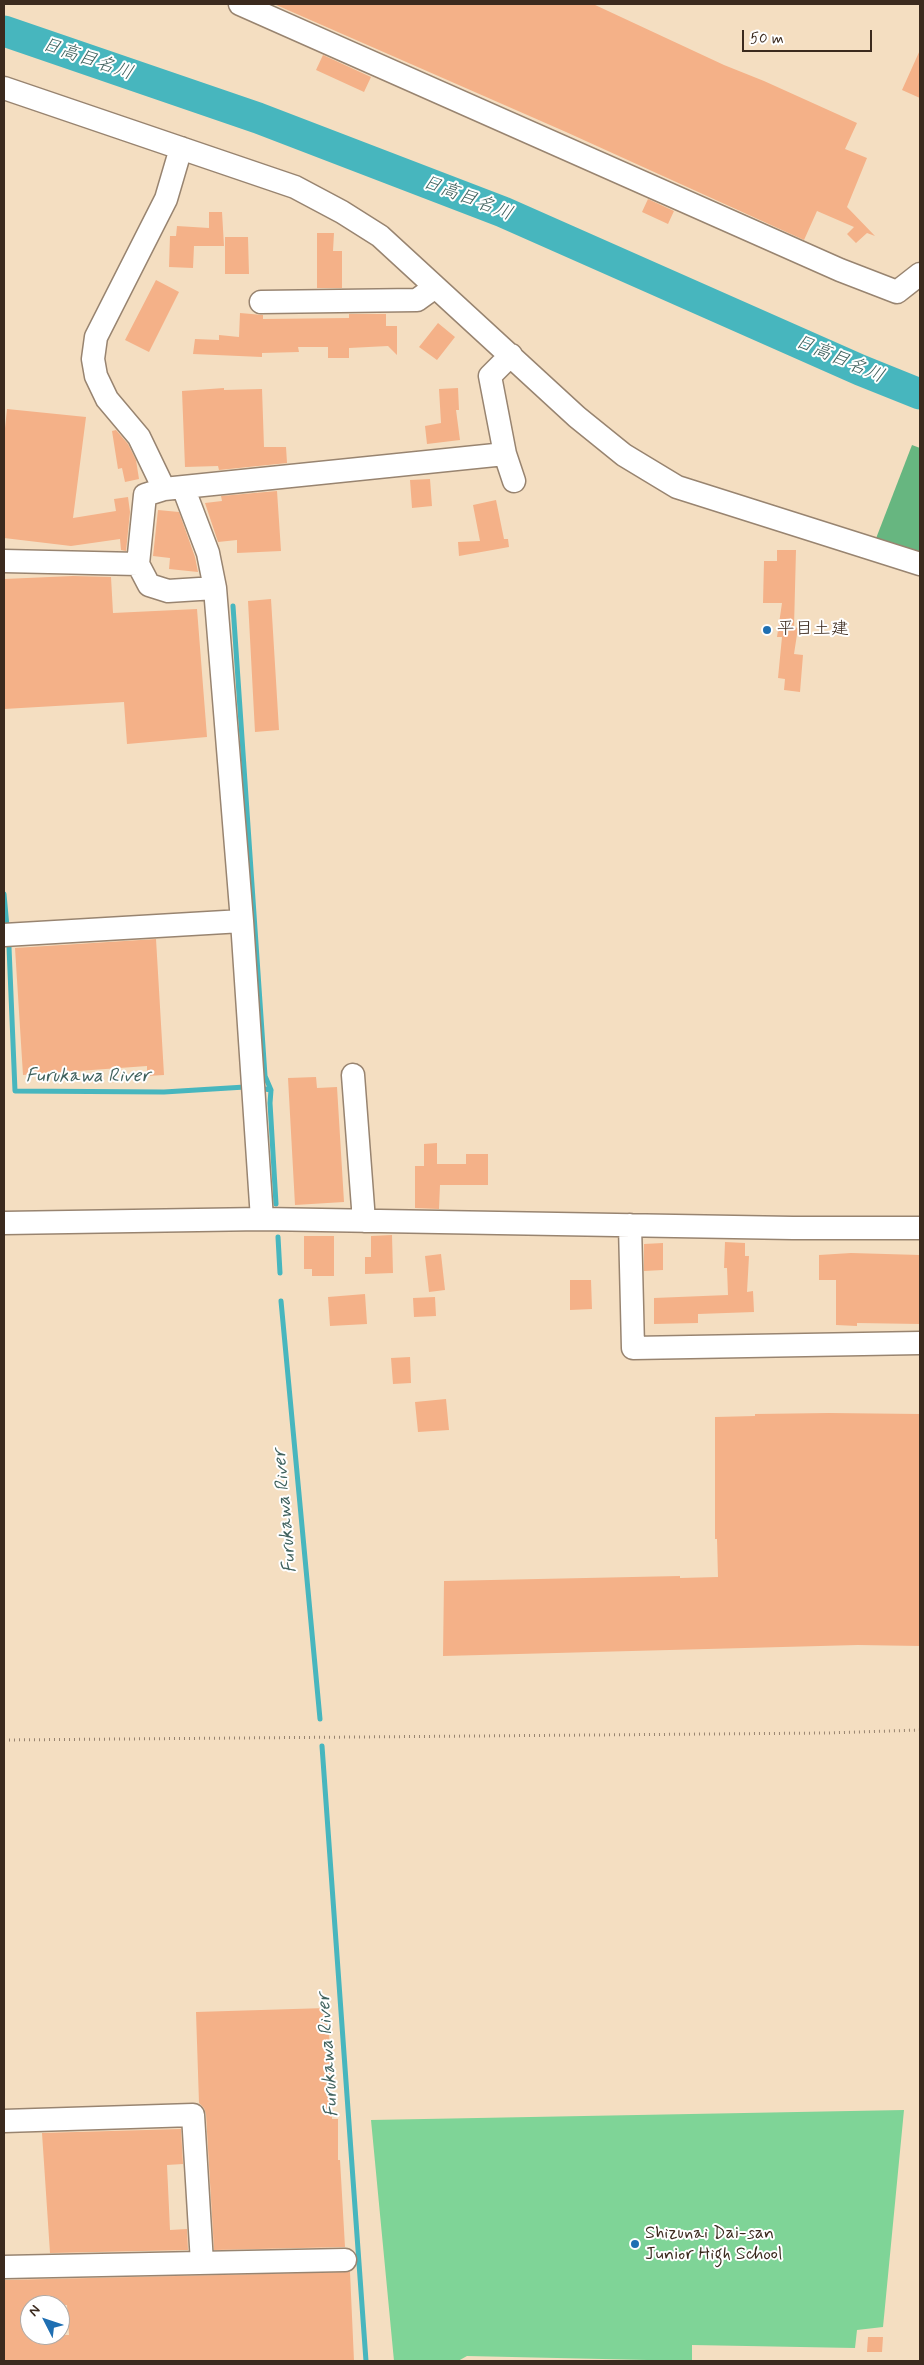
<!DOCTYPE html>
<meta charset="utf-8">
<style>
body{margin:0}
#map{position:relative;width:924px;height:2365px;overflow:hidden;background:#f4dec1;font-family:Mynerve,sans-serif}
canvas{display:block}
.frame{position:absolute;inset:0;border:5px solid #3b2a1e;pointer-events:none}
.north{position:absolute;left:20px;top:2295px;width:50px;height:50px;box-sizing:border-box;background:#fff;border:1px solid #b1aaa5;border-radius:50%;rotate:311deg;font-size:14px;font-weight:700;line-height:20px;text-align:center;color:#3b2a1e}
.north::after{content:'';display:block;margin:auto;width:18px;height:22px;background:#1f6fb2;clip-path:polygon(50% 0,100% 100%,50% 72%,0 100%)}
.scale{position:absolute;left:742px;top:30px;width:130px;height:22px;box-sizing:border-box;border:2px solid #3b2a1e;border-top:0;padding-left:6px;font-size:15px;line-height:18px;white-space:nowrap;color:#3b2a1e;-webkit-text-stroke:4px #fff;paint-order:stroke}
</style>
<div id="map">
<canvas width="924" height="2365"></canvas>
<div class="frame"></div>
<div class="north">N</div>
<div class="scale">50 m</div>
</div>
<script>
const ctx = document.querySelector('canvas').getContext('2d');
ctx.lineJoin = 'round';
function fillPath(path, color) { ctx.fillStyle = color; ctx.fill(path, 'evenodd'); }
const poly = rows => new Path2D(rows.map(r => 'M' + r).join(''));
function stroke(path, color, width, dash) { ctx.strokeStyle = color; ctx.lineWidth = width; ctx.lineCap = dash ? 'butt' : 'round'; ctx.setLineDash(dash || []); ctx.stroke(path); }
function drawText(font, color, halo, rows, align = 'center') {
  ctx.font = font + ' Mynerve,"Klee One",sans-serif'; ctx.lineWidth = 4; ctx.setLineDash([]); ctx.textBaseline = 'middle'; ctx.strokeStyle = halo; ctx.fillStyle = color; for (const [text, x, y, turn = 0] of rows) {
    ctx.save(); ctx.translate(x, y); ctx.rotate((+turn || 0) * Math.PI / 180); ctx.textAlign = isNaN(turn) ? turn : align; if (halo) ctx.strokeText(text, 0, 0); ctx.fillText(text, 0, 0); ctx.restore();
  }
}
fillPath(poly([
 [904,2110,883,2327,857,2330,855,2348,692,2345,692,2361,467,2356,458,2361,394,2361,371,2120]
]), '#7fd497');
fillPath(poly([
 [912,445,920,448,920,556,875,541]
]), '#67b680');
stroke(poly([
 [233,606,265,1076,271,1090],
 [4,894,7,927],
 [9,947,15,1091,164,1092,245,1087],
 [265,1089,271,1090,270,1103,276,1204],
 [278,1237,280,1273],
 [281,1301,320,1719],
 [322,1746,366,2361]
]), '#47b6be', 5);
stroke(poly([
 [4,31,258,118,503,212,860,370,920,394]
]), '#47b6be', 31);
fillPath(poly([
 [274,4,593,4,724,65,764,81,857,123,845,149,867,158,847,207,875,236,867,233,856,243,847,234,854,227,817,211,804,240,566,132],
 [920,50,920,98,902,90],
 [323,55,371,77,364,92,316,70],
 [648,199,674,211,668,224,642,212],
 [209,212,222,212,224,246,194,246,193,268,169,267,170,236,176,236,177,226,209,228],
 [317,233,334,233,333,251,342,251,342,288,317,288],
 [225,237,248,237,249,274,225,274],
 [156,280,179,292,149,352,125,340],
 [240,313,263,315,263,319,349,318,349,314,386,314,386,326,397,326,397,355,388,346,349,348,349,358,328,358,328,347,298,347,299,352,262,353,262,357,193,354,195,339,219,340,219,335,239,337],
 [438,323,455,337,437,360,419,347],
 [224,388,224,390,262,389,264,447,286,447,287,463,219,470,218,466,185,467,182,391],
 [458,388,459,410,456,410,460,440,427,444,425,426,441,423,439,389],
 [7,409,86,417,73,518,116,511,114,499,128,497,130,512,126,551,121,550,120,539,71,546,4,538,4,438],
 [116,430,128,444,136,460,139,479,125,482,122,468,118,469,112,431],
 [430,479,432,506,412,508,410,480],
 [277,491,281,551,237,553,237,540,218,542,205,503,222,501,221,496],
 [496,500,504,539,508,539,509,547,459,556,458,542,480,541,473,505],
 [158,510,179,512,195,557,198,572,169,569,170,558,153,556],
 [777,550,796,550,794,627,798,628,794,654,803,655,800,692,784,690,785,679,778,678,782,637,777,637,782,603,763,603,764,561,777,561],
 [73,576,111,577,113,613,197,609,207,737,127,744,124,702,4,709,4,579],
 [271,599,279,730,255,732,248,601],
 [156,939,164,1075,147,1076,147,1066,23,1075,15,948],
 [316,1077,317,1088,337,1087,344,1202,295,1205,288,1078],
 [437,1143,437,1164,466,1164,466,1154,488,1154,488,1185,440,1185,439,1209,415,1208,415,1166,424,1166,424,1144],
 [392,1235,393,1273,365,1274,365,1257,371,1257,371,1236],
 [304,1236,334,1236,334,1276,312,1276,312,1269,304,1269],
 [725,1242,745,1243,745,1256,749,1256,747,1292,753,1291,754,1312,698,1314,698,1323,654,1324,654,1298,728,1295,727,1268,724,1268],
 [663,1243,663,1270,644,1271,644,1244],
 [851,1253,920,1255,920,1324,857,1323,857,1326,836,1325,836,1280,819,1280,819,1255],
 [441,1254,445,1290,429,1292,425,1256],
 [570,1280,591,1280,592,1309,570,1310],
 [365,1294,367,1324,330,1326,328,1297],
 [435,1297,436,1316,414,1317,413,1298],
 [410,1357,411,1383,393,1384,391,1358],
 [446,1399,449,1430,418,1432,415,1402],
 [829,1413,920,1414,920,1646,858,1645,443,1656,444,1581,680,1576,680,1578,718,1577,717,1539,715,1539,715,1417,755,1416,755,1414],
 [326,2008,327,2031,329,2031,332,2119,338,2119,338,2160,340,2160,345,2247,214,2250,206,2114,204,2108,199,2103,196,2012],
 [181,2129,183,2164,167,2165,170,2230,187,2229,188,2250,50,2253,42,2133],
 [350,2272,354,2361,4,2361,4,2280],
 [30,2305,67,2305,69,2335,30,2335],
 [868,2337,883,2337,882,2352,867,2352]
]), '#f4b188');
const minor = poly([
 [240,4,840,270,897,292,920,274],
 [4,88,295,187,342,212,380,236,577,417,624,455,677,487,920,564],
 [181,148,166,199,96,337,93,359,96,376,107,399,139,437,164,489,505,454],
 [261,302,417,300,435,287],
 [511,355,490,376,505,454,514,481],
 [4,561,138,564,149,585,168,591,215,588,208,553,183,487],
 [138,564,145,495,164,489],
 [215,588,242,921,262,1219],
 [4,935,242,921],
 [353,1075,364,1221],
 [4,1223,262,1219,793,1228,920,1228],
 [630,1225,633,1348,920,1343],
 [4,2121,193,2115,202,2263],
 [4,2267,345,2260]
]);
stroke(minor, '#988470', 25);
stroke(poly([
 [4,1740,827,1733,920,1730]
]), '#988470', 3, [1, 4]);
stroke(minor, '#fff', 22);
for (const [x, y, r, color] of [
 [767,630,5,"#1f6fb2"],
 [635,2244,5,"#1f6fb2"]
]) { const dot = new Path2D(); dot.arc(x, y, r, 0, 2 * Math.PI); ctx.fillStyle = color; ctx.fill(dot); stroke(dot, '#fff', 2); }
drawText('18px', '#3b2a1e', '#fff', [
 ["平目土建",777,630],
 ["Shizunai Dai-san",645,2234],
 ["Junior High School",645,2255]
], 'left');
drawText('italic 19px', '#40625e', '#fff', [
 ["日高目名川",87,60,19],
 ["日高目名川",467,199,21],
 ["日高目名川",839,360,23],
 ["Furukawa River",88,1077],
 ["Furukawa River",286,1511,-95],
 ["Furukawa River",329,2055,-94]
]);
</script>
